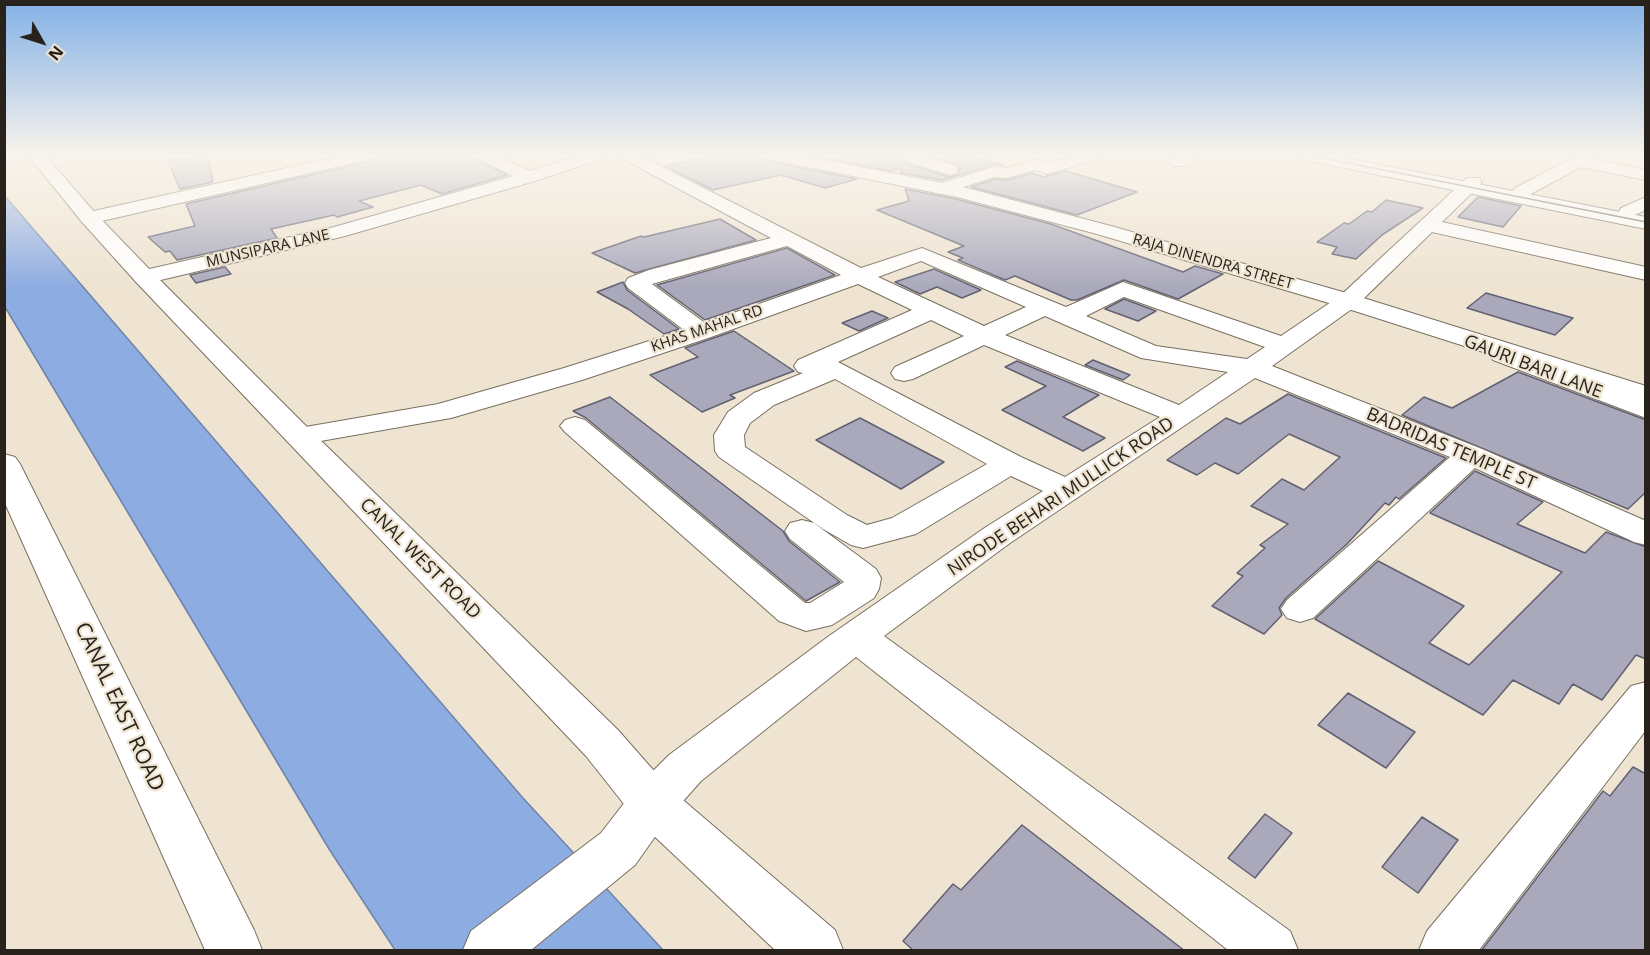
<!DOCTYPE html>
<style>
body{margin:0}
#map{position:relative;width:1650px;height:955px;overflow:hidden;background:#efe4d2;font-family:"Open Sans",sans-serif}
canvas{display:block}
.frame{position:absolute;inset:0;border:6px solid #27231c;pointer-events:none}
.north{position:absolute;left:12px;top:12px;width:60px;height:60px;-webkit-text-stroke:4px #efe4d2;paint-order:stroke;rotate:129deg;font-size:16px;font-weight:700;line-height:24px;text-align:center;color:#27231c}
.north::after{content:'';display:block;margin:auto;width:21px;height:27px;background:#27231c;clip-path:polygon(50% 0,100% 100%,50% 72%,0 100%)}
</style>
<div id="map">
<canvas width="1650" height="955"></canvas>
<div class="frame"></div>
<div class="north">N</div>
</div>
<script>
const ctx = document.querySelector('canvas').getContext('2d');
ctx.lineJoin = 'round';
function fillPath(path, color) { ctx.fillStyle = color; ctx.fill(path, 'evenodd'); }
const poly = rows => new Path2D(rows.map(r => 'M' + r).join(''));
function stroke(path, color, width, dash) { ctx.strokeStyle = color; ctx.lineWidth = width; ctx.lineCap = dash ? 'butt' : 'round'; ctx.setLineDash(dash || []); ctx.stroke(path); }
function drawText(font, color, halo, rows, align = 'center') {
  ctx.font = font + ' "Open Sans",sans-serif'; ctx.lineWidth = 4.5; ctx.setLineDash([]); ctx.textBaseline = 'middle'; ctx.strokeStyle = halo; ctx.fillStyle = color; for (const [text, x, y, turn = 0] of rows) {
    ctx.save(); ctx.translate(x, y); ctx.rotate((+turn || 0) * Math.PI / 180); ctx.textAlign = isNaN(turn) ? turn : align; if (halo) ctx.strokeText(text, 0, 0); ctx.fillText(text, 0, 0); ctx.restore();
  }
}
const water = poly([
 [4,195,523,798,663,950,395,950,329,849,5,307,4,195]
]);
fillPath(water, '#8dace2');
stroke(water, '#6e83a7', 1.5);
const building = poly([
 [207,155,213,182,180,189,168,161,207,155],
 [382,155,467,155,507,175,442,194,421,185,359,201,373,207,337,217,334,215,271,229,277,238,177,260,170,251,165,252,148,237,195,226,186,204,367,162,382,155],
 [714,155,762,155,767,161,857,179,825,188,781,175,713,190,665,166,714,155],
 [808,155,892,155,895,160,949,177,957,175,960,169,956,164,940,159,956,155,967,155,1003,165,993,165,942,180,901,173,900,168,891,171,808,155],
 [1066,171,1137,192,1077,215,971,187,995,179,1008,180,1032,173,1043,177,1066,171],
 [905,189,956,199,1051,224,1183,272,1195,266,1223,274,1178,299,1124,280,1077,300,1071,300,1015,276,1005,280,958,260,963,258,948,252,964,246,877,210,909,201,905,189],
 [1478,197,1521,206,1503,227,1458,217,1478,197],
 [1386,200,1423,208,1382,235,1356,259,1332,254,1337,247,1317,242,1344,223,1349,224,1367,211,1372,212,1386,200],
 [720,219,756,240,635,273,592,253,641,236,644,237,720,219],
 [787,248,835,275,705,320,657,285,787,248],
 [225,267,231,274,196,283,190,275,225,267],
 [934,269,981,290,962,298,937,287,920,294,895,282,934,269],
 [623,282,627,290,679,329,664,334,628,309,597,292,623,282],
 [1486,293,1573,318,1555,335,1467,308,1486,293],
 [1124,299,1156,311,1138,321,1105,309,1124,299],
 [872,311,888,318,859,331,842,323,872,311],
 [734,331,794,371,730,395,735,398,702,412,650,375,698,357,685,348,734,331],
 [1093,360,1130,375,1123,380,1085,365,1093,360],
 [1017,361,1099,395,1063,417,1105,438,1083,451,1002,410,1046,386,1005,367,1017,361],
 [1518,372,1646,420,1646,492,1628,509,1402,415,1424,397,1452,408,1518,372],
 [1288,394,1446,458,1399,499,1396,497,1389,505,1385,503,1347,544,1286,598,1279,608,1282,615,1264,634,1212,606,1243,576,1237,573,1265,548,1260,545,1288,524,1251,506,1282,479,1304,490,1340,457,1289,434,1238,474,1215,463,1197,475,1167,460,1226,418,1240,424,1288,394],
 [610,397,783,531,789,541,840,582,806,601,586,418,573,411,610,397],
 [860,418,944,462,901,489,816,440,860,418],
 [1475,471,1543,502,1517,524,1585,553,1606,532,1646,547,1646,659,1636,655,1602,700,1573,684,1559,704,1513,680,1483,715,1315,619,1378,561,1464,606,1429,643,1469,665,1562,572,1430,513,1475,471],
 [1348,693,1415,732,1386,768,1318,725,1348,693],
 [1633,767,1646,774,1646,951,1481,951,1603,791,1610,796,1633,767],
 [1265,814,1292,833,1255,878,1228,858,1265,814],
 [1422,817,1458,840,1418,893,1382,867,1422,817],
 [1022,825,1185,951,914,951,903,941,953,884,961,890,1022,825]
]);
fillPath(building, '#aaa9bc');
stroke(building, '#626173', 1.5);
const minor = poly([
 [345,155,374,155,366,160,89,224,82,222,79,218,82,214,89,212,345,155],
 [475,155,496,155,530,171,582,155,606,155,604,158,535,181,345,236,144,284,136,282,133,277,136,272,334,227,513,176,477,158,475,155],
 [619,155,639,155,861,268,922,248,1066,307,1123,282,1281,336,1340,296,1467,178,1479,178,1482,182,1479,186,1442,222,1646,267,1646,280,1432,232,1356,306,1272,366,1482,449,1646,521,1646,545,1634,542,1475,468,1313,618,1300,622,1287,618,1281,609,1287,600,1450,457,1255,378,1010,543,884,636,1290,931,1298,950,1228,950,856,657,701,781,669,817,635,865,531,950,463,950,471,931,601,833,635,789,669,755,829,636,986,527,1043,491,1011,476,916,534,863,548,851,545,823,529,719,457,715,451,714,435,728,412,754,393,803,373,798,372,794,366,798,360,912,310,858,284,711,337,582,380,451,418,298,445,288,442,283,436,288,430,438,404,564,368,684,330,628,288,625,283,628,278,649,270,771,238,621,158,619,155],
 [787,246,841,275,705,323,652,284,787,246],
 [921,261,1026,307,984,326,878,277,921,261],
 [1124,297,1265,347,1247,359,1156,346,1086,316,1124,297],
 [1045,316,1141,358,1228,372,1179,405,1005,335,1045,316],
 [931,320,964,336,895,367,891,373,895,379,904,381,913,379,984,345,1160,417,1065,477,1021,457,838,362,931,320],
 [835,379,987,464,892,518,867,525,847,515,745,447,744,435,750,423,774,405,835,379],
 [894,155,918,155,955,166,958,170,955,174,949,175,896,158,894,155],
 [1079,155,1104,155,1102,158,1047,174,1036,170,1007,178,995,177,941,194,935,193,932,189,935,185,994,167,1007,168,1037,160,1048,163,1079,155],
 [1180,155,1201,155,1184,166,1172,166,1170,162,1172,158,1180,155],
 [1330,155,1347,155,1339,160,1332,158,1330,155],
 [1578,155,1598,155,1594,159,1646,170,1646,180,1581,167,1527,196,1521,197,1515,196,1512,192,1515,188,1578,155],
 [1646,197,1646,210,1628,218,1621,216,1619,212,1621,208,1646,197],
 [1502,347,1646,400,1646,418,1493,360,1489,355,1493,350,1502,347],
 [575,417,585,420,805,603,810,603,844,582,790,539,785,531,790,523,802,520,814,523,876,569,881,578,879,589,874,598,832,625,806,631,779,621,565,432,560,426,565,420,575,417],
 [1646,682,1646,730,1479,950,1419,950,1427,931,1631,686,1646,682]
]);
const major = poly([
 [28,155,45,155,96,214,152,272,309,429,618,730,669,788,835,930,843,950,775,950,635,818,586,756,136,282,82,222,28,155],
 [764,155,798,155,959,186,1111,226,1357,296,1646,386,1646,404,1339,306,1097,234,957,197,773,160,767,159,764,155],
 [1297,155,1330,155,1646,217,1646,229,1305,160,1299,159,1297,155],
 [4,454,15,457,20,464,254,930,262,950,205,950,4,501,4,454]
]);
stroke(minor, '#796f5f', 2);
stroke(major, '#796f5f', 2);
fillPath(minor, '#fff');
fillPath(major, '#fff');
stroke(poly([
 [1308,155,1646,222]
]), '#756e63', 1.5);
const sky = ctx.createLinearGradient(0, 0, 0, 288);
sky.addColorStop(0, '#83b1e6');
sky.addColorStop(0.54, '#f8f3eb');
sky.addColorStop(1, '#f8f3eb00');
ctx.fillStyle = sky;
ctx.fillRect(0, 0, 1650, 288);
drawText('15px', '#27231c', '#efe4d2', [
 ["MUNSIPARA LANE",268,249,-13],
 ["RAJA DINENDRA STREET",1213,262,16],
 ["KHAS MAHAL RD",707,329,-19]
]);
drawText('18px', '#27231c', '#efe4d2', [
 ["GAURI BARI LANE",1533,367,21],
 ["BADRIDAS TEMPLE ST",1451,449,23],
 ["NIRODE BEHARI MULLICK ROAD",1061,497,-34],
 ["CANAL WEST ROAD",420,559,45]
]);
drawText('21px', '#27231c', '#efe4d2', [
 ["CANAL EAST ROAD",119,707,65]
]);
</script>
